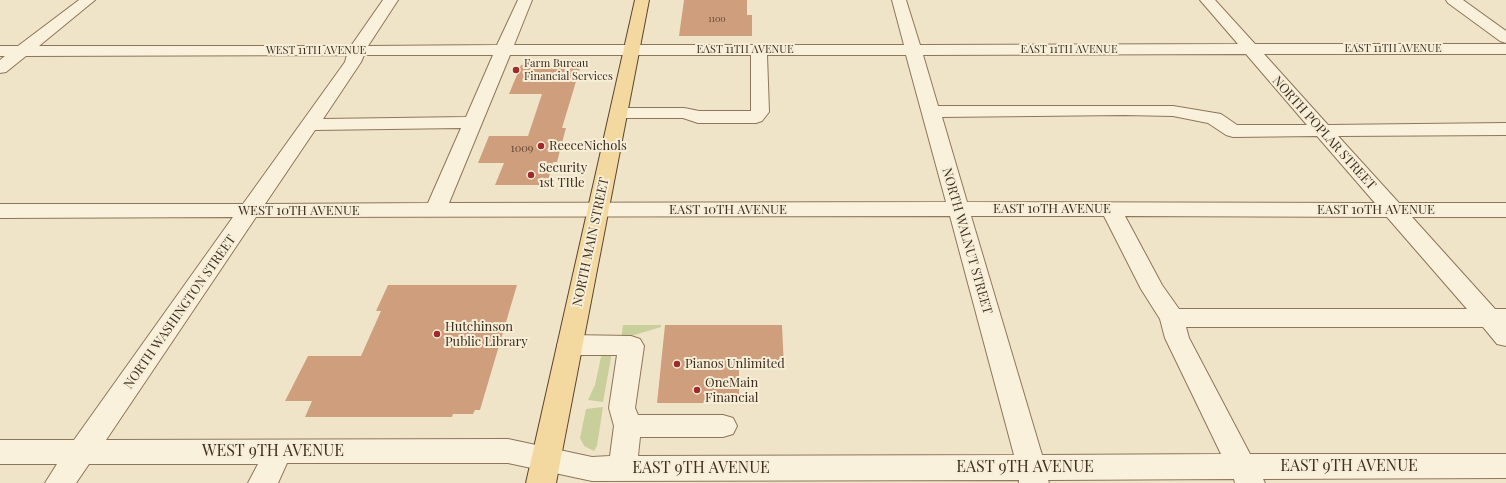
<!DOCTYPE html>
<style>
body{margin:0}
canvas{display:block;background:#f0e4c8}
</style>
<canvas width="1506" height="483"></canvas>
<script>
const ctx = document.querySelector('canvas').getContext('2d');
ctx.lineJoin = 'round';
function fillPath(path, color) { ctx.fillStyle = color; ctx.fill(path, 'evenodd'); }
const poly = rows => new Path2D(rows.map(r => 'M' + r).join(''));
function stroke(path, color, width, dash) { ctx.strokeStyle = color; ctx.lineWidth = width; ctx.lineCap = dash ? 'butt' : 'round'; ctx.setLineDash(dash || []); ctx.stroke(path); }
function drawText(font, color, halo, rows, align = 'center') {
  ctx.font = font + ' "Playfair Display",serif'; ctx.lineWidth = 4; ctx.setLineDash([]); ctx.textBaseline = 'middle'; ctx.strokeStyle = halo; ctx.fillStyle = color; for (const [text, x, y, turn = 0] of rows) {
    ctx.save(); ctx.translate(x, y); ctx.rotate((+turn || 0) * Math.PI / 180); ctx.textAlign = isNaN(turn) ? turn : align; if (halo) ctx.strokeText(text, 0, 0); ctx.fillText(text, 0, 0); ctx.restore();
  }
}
fillPath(poly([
 [623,325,661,325,661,327,621,339],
 [612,352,603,402,588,400,595,385,601,357,605,353],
 [603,407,597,446,594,451,584,446,580,438,586,409]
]), '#c9cf9b');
fillPath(poly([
 [684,0,747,0,747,15,752,15,752,36,679,36],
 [521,65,581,65,562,128,566,128,557,162,553,162,547,185,495,185,504,163,478,163,489,136,528,136,542,94,509,94],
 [388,285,517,285,480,410,475,410,473,414,453,414,452,417,305,417,312,401,285,401,308,356,361,356,381,311,376,311],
 [665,325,782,325,784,368,739,368,739,403,657,403]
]), '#cf9f7d');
const minor = poly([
 [79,0,95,0,39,46,351,46,383,0,398,0,368,46,497,45,518,0,532,0,514,45,904,45,892,0,906,0,920,45,1238,44,1200,0,1215,0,1255,44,1506,44,1506,54,1264,54,1328,125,1506,123,1506,135,1338,136,1399,203,1506,203,1506,217,1412,217,1495,309,1506,309,1506,346,1497,344,1483,327,1186,327,1189,338,1250,454,1506,454,1506,478,1263,479,1265,483,1235,483,1234,479,1048,480,1049,483,1019,483,1019,480,592,481,508,463,287,463,278,483,248,483,258,464,89,464,76,483,45,483,57,464,0,464,0,440,74,440,233,217,0,218,0,204,243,204,345,62,347,55,26,56,6,72,0,73,0,60,5,56,0,56,0,46,18,46,79,0],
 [1246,54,1307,125,1237,125,1221,114,1173,106,938,106,923,55,1246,54],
 [364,55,493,55,466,117,323,119,361,62,364,55],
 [510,55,751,55,751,111,699,111,684,108,619,108,613,109,610,113,613,117,619,118,683,118,698,123,756,123,762,121,769,112,767,55,906,55,946,202,449,203,510,55],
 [1124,115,1173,116,1208,123,1226,135,1233,137,1317,136,1375,203,967,202,942,117,1124,115],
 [461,128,428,203,265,204,315,130,461,128],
 [950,216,1014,455,638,456,640,437,723,437,733,434,737,426,733,418,723,415,638,415,635,408,644,346,640,339,631,336,570,335,561,338,557,345,561,352,570,355,617,355,609,408,614,426,610,456,592,457,508,439,106,440,256,217,950,216],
 [971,216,1104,216,1141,289,1160,319,1165,338,1221,454,1042,455,971,216],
 [1125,216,1387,217,1467,309,1179,309,1162,285,1125,216],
 [1446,0,1463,0,1506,31,1506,43,1500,41,1448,3,1446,0]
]);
const major = poly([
 [635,0,649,0,556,483,526,483,635,0]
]);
stroke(minor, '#8d765c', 2);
stroke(major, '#5b4430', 2);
fillPath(minor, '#faf1dc');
fillPath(major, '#f3d9a0');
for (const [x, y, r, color] of [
 [516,70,4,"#9e2a2b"],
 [541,146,4,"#9e2a2b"],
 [531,175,4,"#9e2a2b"],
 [437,334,4,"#9e2a2b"],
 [677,364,4,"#9e2a2b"],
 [697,390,4,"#9e2a2b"]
]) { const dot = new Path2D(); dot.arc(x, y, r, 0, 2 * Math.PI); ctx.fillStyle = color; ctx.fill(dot); stroke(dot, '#f7eed8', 1.5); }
drawText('9px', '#624a37', null, [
 ["1100",717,19]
]);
drawText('11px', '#3d2e20', '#f7eed8', [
 ["EAST 11TH AVENUE",1393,49],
 ["EAST 11TH AVENUE",745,50],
 ["EAST 11TH AVENUE",1069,50],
 ["WEST 11TH AVENUE",316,51]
]);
drawText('11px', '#3d2e20', '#f7eed8', [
 ["Farm Bureau",524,64],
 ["Financial Services",524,77]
], 'left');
drawText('11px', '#624a37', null, [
 ["1009",522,149]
]);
drawText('13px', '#3d2e20', '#f7eed8', [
 ["NORTH POPLAR STREET",1324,133,48],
 ["EAST 10TH AVENUE",1052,209],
 ["EAST 10TH AVENUE",728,210],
 ["EAST 10TH AVENUE",1376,210],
 ["WEST 10TH AVENUE",299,211],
 ["NORTH WALNUT STREET",967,241,74],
 ["NORTH MAIN STREET",591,242,-78],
 ["NORTH WASHINGTON STREET",180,312,-55]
]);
drawText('13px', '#3d2e20', '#f7eed8', [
 ["ReeceNichols",549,146],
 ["Security",539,168],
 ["1st TItle",539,183],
 ["Hutchinson",445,327],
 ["Public Library",445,342],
 ["Pianos Unlimited",685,364],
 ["OneMain",705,383],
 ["Financial",705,398]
], 'left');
drawText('16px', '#3d2e20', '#f7eed8', [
 ["WEST 9TH AVENUE",273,451],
 ["EAST 9TH AVENUE",1349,466],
 ["EAST 9TH AVENUE",1025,467],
 ["EAST 9TH AVENUE",701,468]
]);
</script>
